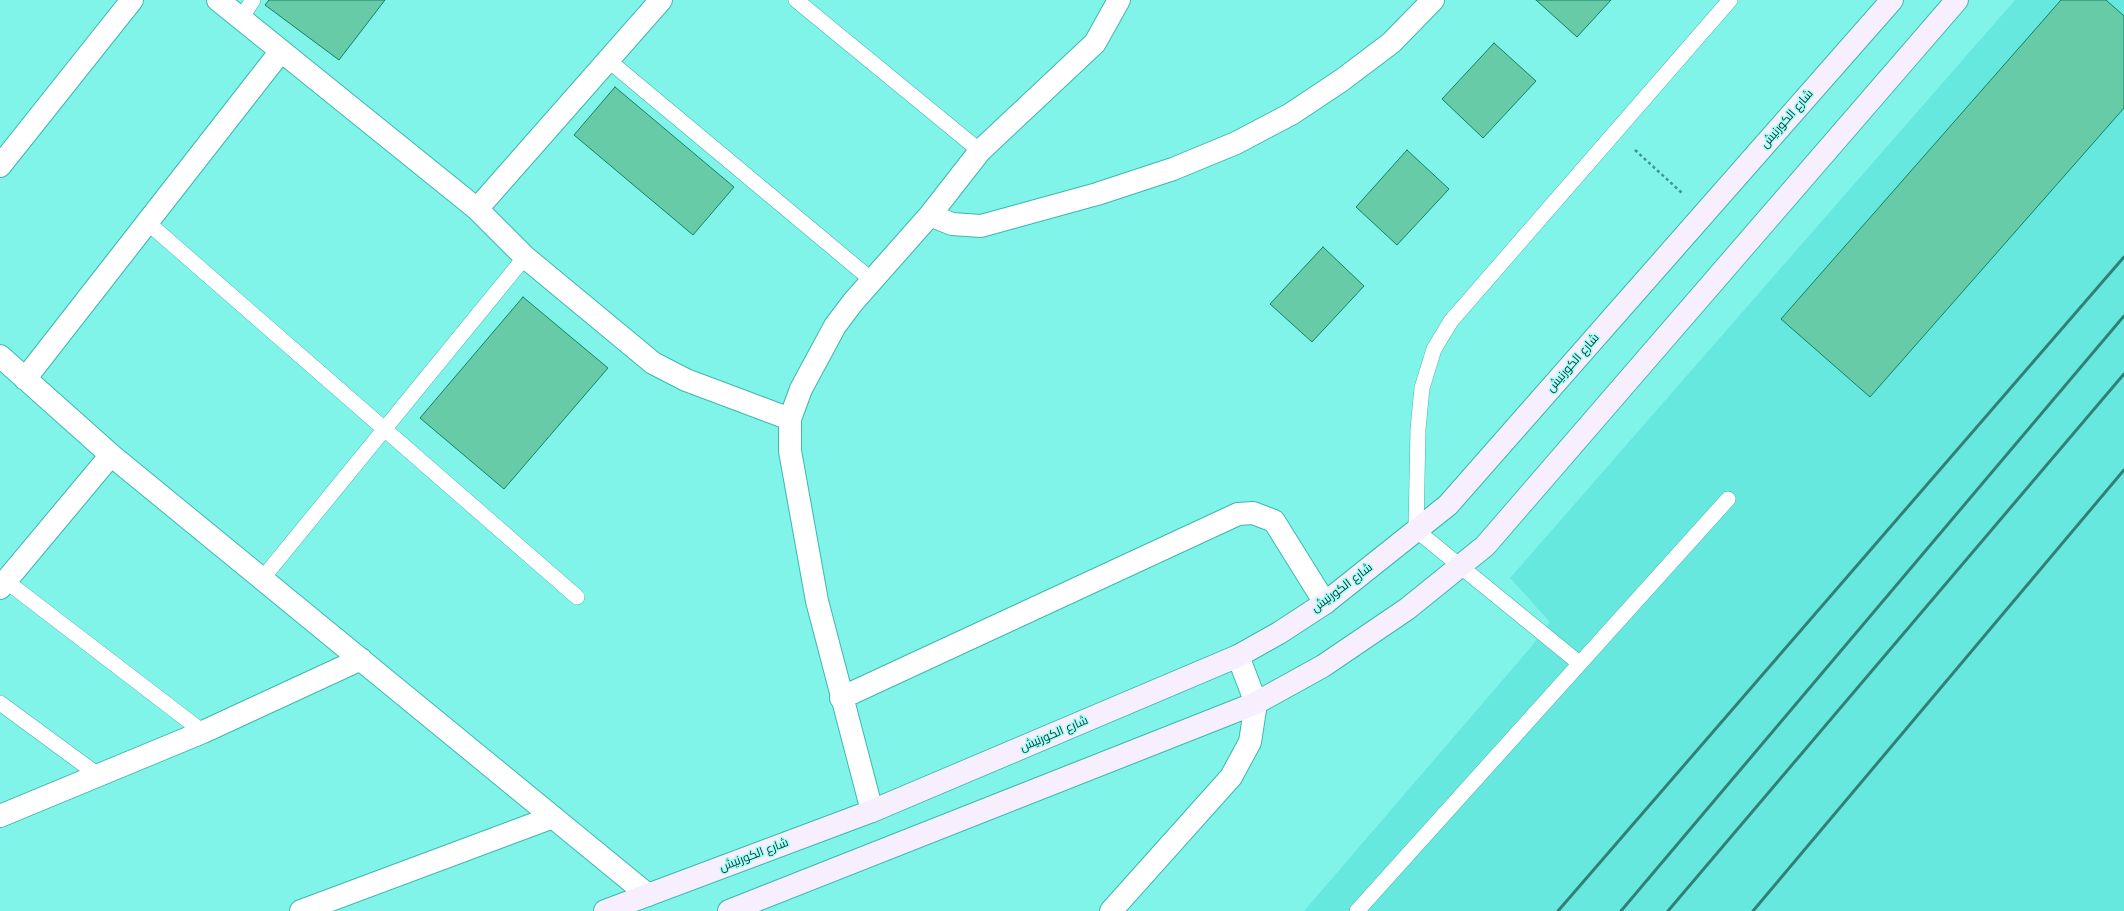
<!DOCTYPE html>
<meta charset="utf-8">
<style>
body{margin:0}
canvas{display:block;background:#81f4ea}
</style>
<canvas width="2124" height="911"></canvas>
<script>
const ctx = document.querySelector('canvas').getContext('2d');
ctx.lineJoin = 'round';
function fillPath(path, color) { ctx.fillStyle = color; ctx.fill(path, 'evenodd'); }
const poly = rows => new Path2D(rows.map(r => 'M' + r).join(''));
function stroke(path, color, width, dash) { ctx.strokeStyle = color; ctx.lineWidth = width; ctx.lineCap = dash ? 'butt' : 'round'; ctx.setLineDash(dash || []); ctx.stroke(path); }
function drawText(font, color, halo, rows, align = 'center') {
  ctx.font = font + ' "PT Sans",Cairo,sans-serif'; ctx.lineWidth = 3; ctx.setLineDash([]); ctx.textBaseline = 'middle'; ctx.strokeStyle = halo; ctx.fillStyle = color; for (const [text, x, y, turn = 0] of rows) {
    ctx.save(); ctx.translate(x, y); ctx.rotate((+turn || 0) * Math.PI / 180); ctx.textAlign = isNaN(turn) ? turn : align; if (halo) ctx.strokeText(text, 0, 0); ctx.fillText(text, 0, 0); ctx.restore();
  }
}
fillPath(poly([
 [2015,0,2124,0,2124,911,1304,911,1531,647,1550,622,1510,578]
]), '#66e8df');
const building = poly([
 [269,0,385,0,339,60,265,5,269,0],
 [1536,0,1611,0,1577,37,1536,0],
 [2061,0,2106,0,2124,16,2124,108,1870,397,1781,319,2061,0],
 [1494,43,1536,81,1483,138,1442,99,1494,43],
 [615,87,734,187,693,235,574,135,615,87],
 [1407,150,1449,189,1397,245,1356,207,1407,150],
 [1323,247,1364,286,1312,342,1270,304,1323,247],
 [523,297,608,368,504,489,420,418,523,297]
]);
fillPath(building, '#68cba8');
stroke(building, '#0e8365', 1);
const lane = poly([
 [796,0,980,151],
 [241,18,253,0],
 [608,60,873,281],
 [147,222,577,597],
 [262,579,525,257],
 [6,581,203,732],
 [1579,663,1416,530,1418,429,1422,388,1434,349,1451,321,1730,0],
 [0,703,98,775],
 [1357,911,1728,499]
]);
const street = poly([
 [218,0,477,209,525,257,653,363,686,380,790,419],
 [0,166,132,0],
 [477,209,661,0],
 [930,215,952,224,981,226,1097,194,1173,169,1236,143,1291,114,1342,80,1391,43,1433,0],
 [0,356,111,455,648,895],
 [25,379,281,51],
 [0,588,111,455],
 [841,698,1238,514,1253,513,1274,521,1325,603],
 [872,811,817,601,790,451,790,419,801,389,835,326,853,302,930,215,980,151,1095,43,1119,0],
 [0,816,203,732,361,659],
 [301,911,553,817],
 [1111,911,1231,777,1250,742,1256,703,1238,656]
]);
const secondary = poly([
 [605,911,872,811,1179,681,1238,656,1279,633,1325,603,1448,505,1892,0],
 [729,911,1256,703,1323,666,1407,609,1485,546,1957,0]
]);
stroke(lane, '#3eb7af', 16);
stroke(street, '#3eb7af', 24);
stroke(secondary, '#3eb7af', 24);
stroke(poly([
 [1635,150,1682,193]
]), '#40948d', 2.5, [3, 3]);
stroke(lane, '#fff', 15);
stroke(street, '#fff', 22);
stroke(secondary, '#f7effe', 22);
stroke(poly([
 [1558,911,2124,257],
 [1621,911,2124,316],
 [1668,911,2124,374],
 [1753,911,2124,470]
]), '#327f78', 3);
drawText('12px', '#063d39', '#a5fdf5', [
 ["شارع الكورنيش",1787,119,-49],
 ["شارع الكورنيش",1573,363,-49],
 ["شارع الكورنيش",1342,588,-37],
 ["شارع الكورنيش",1054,734,-23],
 ["شارع الكورنيش",754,855,-21]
]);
</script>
